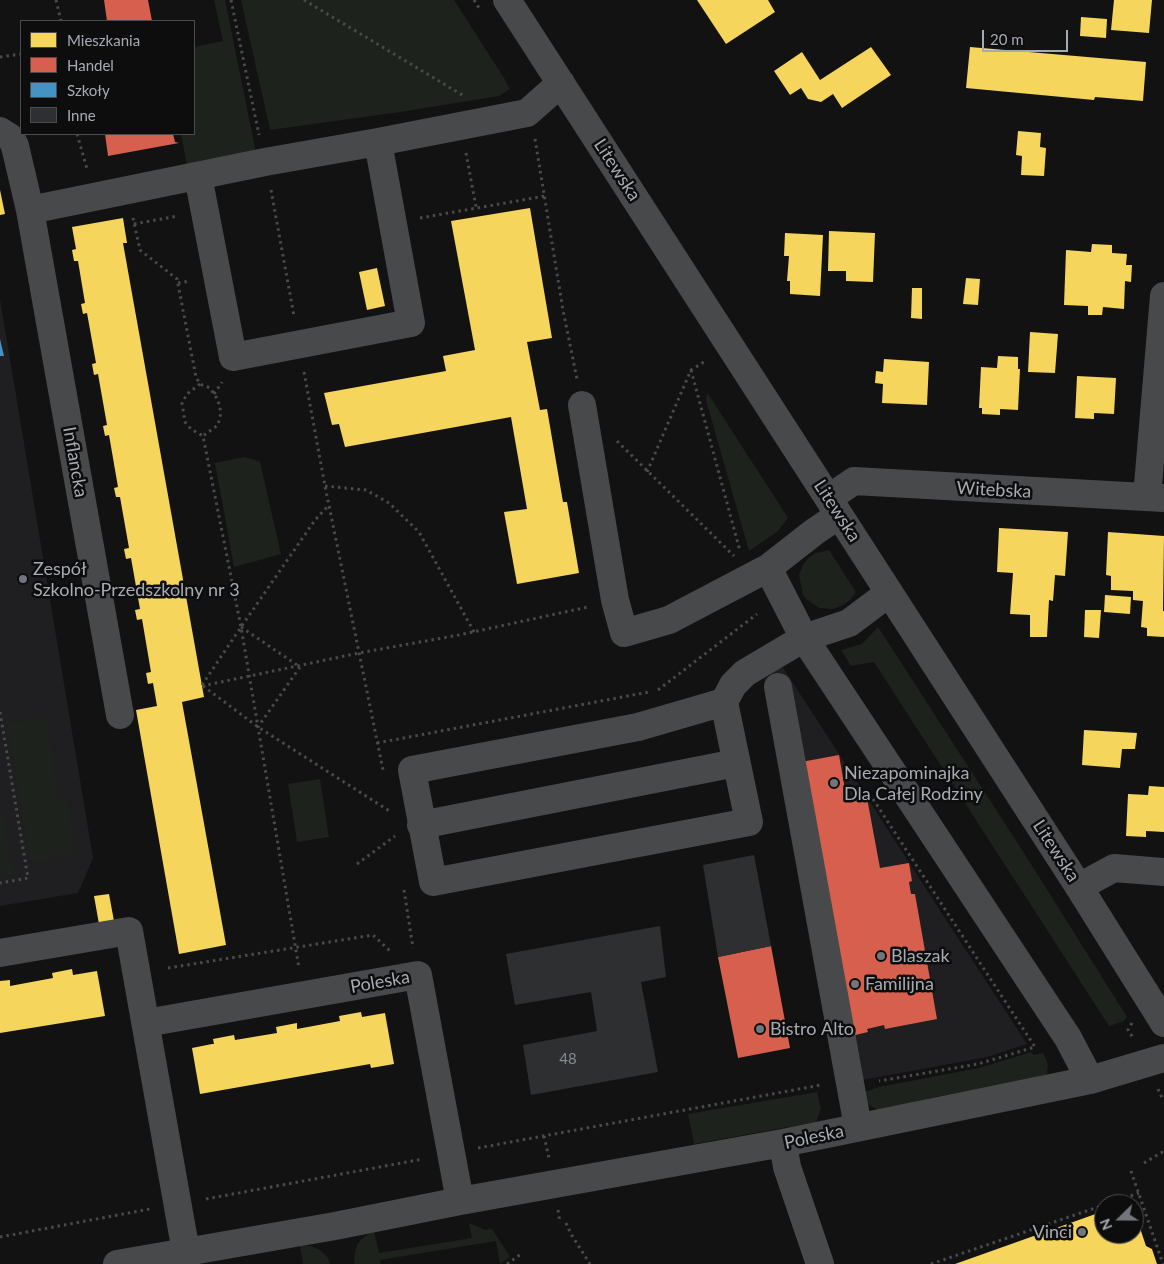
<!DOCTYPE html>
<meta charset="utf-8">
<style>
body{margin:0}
#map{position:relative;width:1164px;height:1264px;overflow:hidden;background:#121213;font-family:Lato,sans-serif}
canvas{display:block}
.legend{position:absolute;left:20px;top:20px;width:175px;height:115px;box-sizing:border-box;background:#0d0d0e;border:1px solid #4a4c50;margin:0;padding:6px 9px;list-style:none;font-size:15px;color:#a5abb2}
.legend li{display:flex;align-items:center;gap:10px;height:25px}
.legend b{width:25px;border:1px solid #4a4c50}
.north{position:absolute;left:1094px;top:1194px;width:50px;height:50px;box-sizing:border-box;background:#0d0d0e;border:1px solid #4a4c50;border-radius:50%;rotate:248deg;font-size:14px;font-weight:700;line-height:20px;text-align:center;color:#a5abb2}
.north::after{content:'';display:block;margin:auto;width:18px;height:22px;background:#72757a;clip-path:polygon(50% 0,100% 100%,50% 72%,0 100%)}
.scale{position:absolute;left:982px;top:30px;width:86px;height:22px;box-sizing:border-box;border:2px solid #a5abb2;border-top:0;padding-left:6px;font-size:15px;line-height:18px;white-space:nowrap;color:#a5abb2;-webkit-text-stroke:4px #0d0d0e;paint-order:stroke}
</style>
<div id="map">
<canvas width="1164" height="1264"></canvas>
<ul class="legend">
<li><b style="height:14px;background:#f6d55c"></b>Mieszkania</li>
<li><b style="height:14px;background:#d6604d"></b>Handel</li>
<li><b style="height:14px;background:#4393c3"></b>Szkoły</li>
<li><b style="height:14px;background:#2e2f30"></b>Inne</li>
</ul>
<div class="north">N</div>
<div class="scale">20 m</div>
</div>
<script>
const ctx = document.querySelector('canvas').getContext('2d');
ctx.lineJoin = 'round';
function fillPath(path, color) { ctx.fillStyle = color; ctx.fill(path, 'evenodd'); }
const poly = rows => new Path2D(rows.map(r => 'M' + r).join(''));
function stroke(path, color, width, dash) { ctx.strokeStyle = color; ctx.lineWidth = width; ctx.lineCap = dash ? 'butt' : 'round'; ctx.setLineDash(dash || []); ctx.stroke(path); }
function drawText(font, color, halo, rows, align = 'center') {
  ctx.font = font + ' Lato,sans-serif'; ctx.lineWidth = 5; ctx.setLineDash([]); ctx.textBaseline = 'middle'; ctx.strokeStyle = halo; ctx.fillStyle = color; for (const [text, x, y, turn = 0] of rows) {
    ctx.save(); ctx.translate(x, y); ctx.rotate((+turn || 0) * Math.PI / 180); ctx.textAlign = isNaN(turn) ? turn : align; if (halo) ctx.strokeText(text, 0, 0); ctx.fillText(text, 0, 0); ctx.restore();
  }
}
fillPath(poly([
 [0,299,93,858,78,893,0,906],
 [782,666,941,912,1027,1044,987,1057,836,1085,764,679]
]), '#1f1f21');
fillPath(poly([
 [214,0,225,0,256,153,187,165,181,134,194,134,194,47,223,41],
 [241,0,454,0,504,78,510,89,499,96,400,112,270,130],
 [707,392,788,518,777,532,749,551,706,400],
 [245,457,260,462,281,554,234,567,215,463],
 [829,550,856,592,850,600,843,605,833,609,819,608,806,599,803,595,799,575,803,565,808,558,816,553],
 [878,627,1024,853,1127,1017,1124,1021,1109,1026,874,662,851,666,841,650,862,644],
 [46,717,59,802,67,800,76,854,31,862,7,724],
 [320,779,329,837,297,842,288,784],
 [0,800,13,874,0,876],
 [1031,1052,1033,1055,1043,1053,1048,1064,1047,1075,1039,1078,935,1097,886,1111,878,1110,871,1106,866,1101,862,1093,879,1087,979,1068],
 [817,1092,821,1109,816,1122,694,1144,688,1114],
 [469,1223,486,1230,492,1229,510,1257,500,1264,496,1241,380,1260,381,1264,355,1264,354,1262,355,1252,358,1243,365,1236,374,1231,379,1253,472,1238],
 [300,1246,311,1246,320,1250,328,1258,330,1264,303,1264]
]), '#1d221d');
fillPath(poly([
 [697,0,768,0,775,12,726,44],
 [1114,0,1152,0,1149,33,1111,30],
 [1081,17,1107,19,1106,38,1080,36],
 [871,47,891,75,842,108,833,94,821,102,808,99,801,88,790,95,774,71,802,52,820,80],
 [970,47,1146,62,1143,101,1095,97,1094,100,966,88],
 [1018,131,1041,133,1040,147,1046,148,1044,176,1021,175,1022,156,1016,155],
 [0,190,5,214,0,215],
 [530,208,552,338,527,342,540,410,547,409,563,502,567,502,579,573,517,584,504,512,527,509,511,417,345,447,339,424,332,425,324,393,446,371,443,356,475,350,451,221],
 [123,218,127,243,123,243,204,697,182,702,226,945,179,954,136,710,157,706,153,683,148,684,146,673,151,672,142,619,137,620,135,610,140,609,131,558,126,559,124,549,129,548,120,497,116,497,114,488,118,487,109,435,105,436,103,426,107,425,98,374,94,375,92,364,96,363,87,313,83,314,81,304,85,303,78,261,74,261,72,250,76,249,72,227],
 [829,231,875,233,873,282,846,281,846,271,828,271],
 [785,233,823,235,820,296,790,294,790,281,787,281,789,256,784,256],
 [1092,244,1112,245,1112,253,1127,254,1126,265,1132,265,1131,282,1125,281,1124,309,1103,307,1102,315,1088,315,1088,306,1064,305,1066,250,1091,252],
 [377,268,385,306,367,310,359,272],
 [966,278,980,279,978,305,963,304],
 [912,288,922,288,922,319,911,318],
 [1030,332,1058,334,1055,373,1028,372],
 [998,356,1018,357,1018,369,1020,369,1018,410,1000,409,1000,415,982,414,982,408,979,408,981,367,997,368],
 [884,359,929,362,927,405,882,403,883,384,875,383,876,371,883,372],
 [1077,376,1116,378,1114,414,1094,413,1094,419,1075,418],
 [999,528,1068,532,1065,576,1055,575,1053,601,1049,600,1047,637,1030,637,1030,615,1010,614,1013,573,997,572],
 [1108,532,1164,536,1163,611,1164,611,1164,637,1147,636,1147,628,1141,627,1143,601,1133,600,1133,591,1111,590,1111,576,1106,575],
 [1105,595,1131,597,1130,614,1104,612],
 [1085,610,1101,610,1099,638,1084,637],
 [1084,730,1137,733,1135,749,1122,749,1120,768,1082,765],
 [1149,786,1164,787,1164,832,1146,831,1146,837,1126,836,1128,794,1148,795],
 [109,894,114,921,99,924,94,896],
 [72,969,73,975,97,971,105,1016,0,1033,0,981,10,980,10,986,53,978,52,973],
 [361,1012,362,1017,385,1013,394,1064,371,1068,370,1064,200,1094,192,1048,212,1044,214,1044,213,1039,234,1035,235,1040,277,1033,276,1027,297,1023,297,1029,340,1021,339,1016],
 [1136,1203,1142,1219,1139,1225,1146,1246,1152,1249,1157,1264,955,1264,1104,1211,1104,1234,1134,1234,1134,1204]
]), '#f6d55c');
fillPath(poly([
 [104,0,148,0,152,21,107,21],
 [105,134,173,134,175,142,179,143,108,156],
 [839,755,847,801,867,798,880,868,909,863,912,881,909,882,911,894,915,894,937,1019,885,1029,884,1025,867,1029,868,1032,851,1036,801,762],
 [771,946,790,1048,738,1058,718,957]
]), '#d6604d');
fillPath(poly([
 [0,339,4,356,0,356]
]), '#4393c3');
fillPath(poly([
 [754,855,771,946,718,957,703,865],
 [660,926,666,977,641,982,658,1072,531,1095,523,1045,597,1031,591,992,515,1005,506,954]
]), '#2e2f30');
stroke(poly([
 [56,0,61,21],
 [231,0,259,135],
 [304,0,464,96],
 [474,0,479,8],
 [0,57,21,54],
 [77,134,87,169],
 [535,139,563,310,577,379],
 [466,153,476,207],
 [271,190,294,316],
 [133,218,140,250,177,279,196,377,200,384,210,388,218,400,221,413,218,425,203,436,241,627,258,727],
 [420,218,545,196],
 [134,224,178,216],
 [178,283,190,281],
 [691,370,740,551],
 [304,372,325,486,383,770],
 [200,384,187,394,182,403,185,422,191,429,203,436],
 [214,394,222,382],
 [617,441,734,556],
 [647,472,691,370,707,360],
 [325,486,366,490,389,503,419,532,474,632],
 [241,627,300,667,258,727,299,968],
 [202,685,241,627,315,520,329,505],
 [202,686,359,653,459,635,588,607],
 [203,686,258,727,391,812],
 [658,690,757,614],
 [0,712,28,878,0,883],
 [377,743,649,692],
 [873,799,1035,1047,978,1064,879,1081],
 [357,864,395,836],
 [404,890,413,948],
 [168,968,373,935,391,952],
 [1132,1023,1128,1030,1134,1039],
 [1158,1089,1163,1100],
 [544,1136,549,1158],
 [478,1148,821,1085],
 [1144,1163,1164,1151],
 [1131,1171,1163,1264],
 [206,1199,423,1159],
 [1106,1204,1139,1193],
 [558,1210,560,1223],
 [566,1223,571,1234,590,1264],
 [0,1237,150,1209],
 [507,1264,521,1254],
 [931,1264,1104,1205]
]), '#484a4c', 3, [2.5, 4]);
stroke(poly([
 [507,0,1079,887,1164,1023],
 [0,131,11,138,15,146,30,210,265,162,378,142,527,113,561,83],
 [198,176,233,357,411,323,378,142],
 [30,210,120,715],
 [582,405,615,600,624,633,669,620,768,568],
 [1147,497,1164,296],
 [829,498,854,481,1164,498],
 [839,515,814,532,768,568,804,638,1068,1038,1090,1080],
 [778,687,858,1127],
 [724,702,749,822,433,882,412,770,638,727,724,702,733,685,745,673,804,638,849,623,889,593],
 [421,825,736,763],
 [1079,887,1114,868,1164,872],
 [0,953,129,931,186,1252],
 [146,1023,418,975,460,1201],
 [783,1143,787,1167,820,1264],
 [117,1264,335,1226,460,1201,783,1143,1090,1080,1164,1058]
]), '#47494b', 28);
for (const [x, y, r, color] of [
 [23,579,5,"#72757a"],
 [834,783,5,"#72757a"],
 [881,956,5,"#72757a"],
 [855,984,5,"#72757a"],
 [760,1029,5,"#72757a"],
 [1082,1232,5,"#72757a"]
]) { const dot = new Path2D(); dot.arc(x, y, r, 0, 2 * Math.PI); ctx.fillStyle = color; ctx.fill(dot); stroke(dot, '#0d0d0e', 2); }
drawText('15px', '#878c92', null, [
 ["48",568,1059]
]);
drawText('18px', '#a5abb2', '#0d0d0e', [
 ["Litewska",617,170,57],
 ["Inflancka",75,462,80],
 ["Witebska",994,490,3],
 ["Litewska",837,511,57],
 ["Litewska",1056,851,57],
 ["Poleska",380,982,-10],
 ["Poleska",814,1137,-12]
]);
drawText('18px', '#a5abb2', '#0d0d0e', [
 ["Zespół",33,569],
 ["Szkolno-Przedszkolny nr 3",33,590],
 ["Niezapominajka",844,773],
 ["Dla Całej Rodziny",844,794],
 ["Blaszak",891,956],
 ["Familijna",865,984],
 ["Bistro Alto",770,1029],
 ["Vinci",1072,1232,"right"]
], 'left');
</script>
